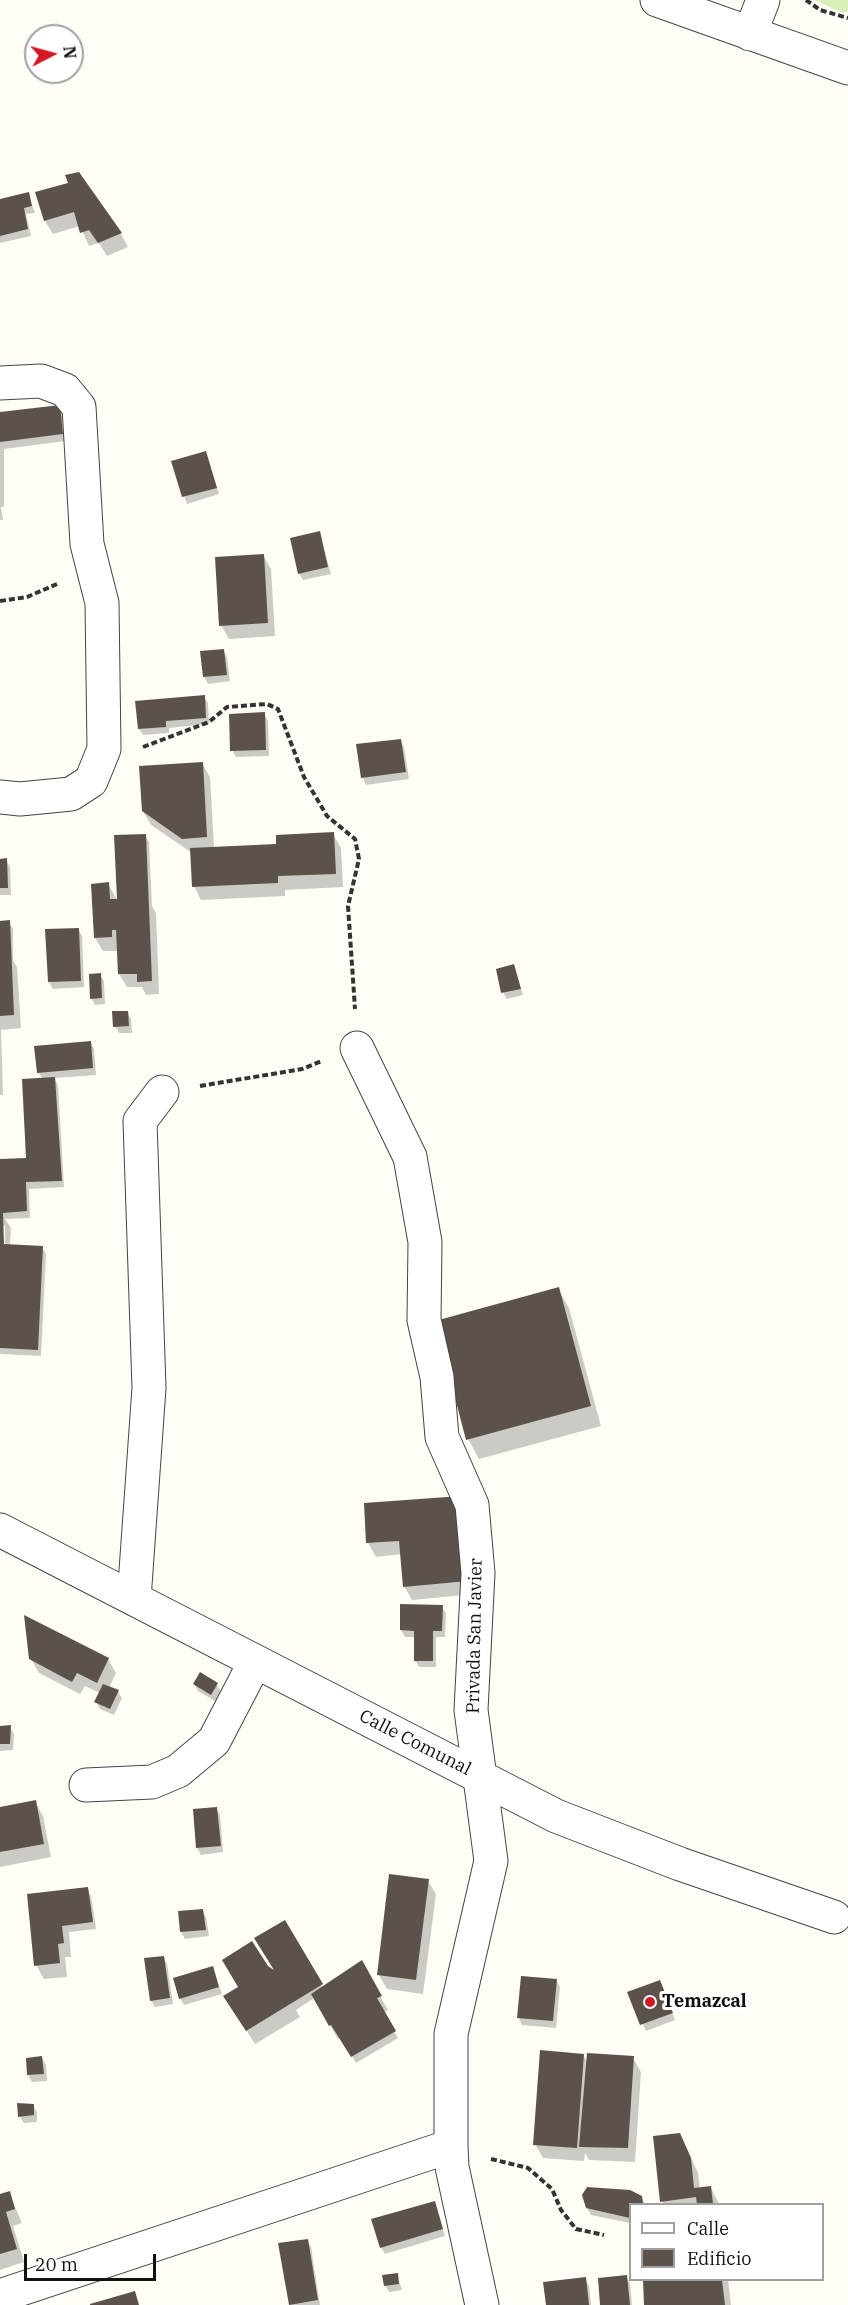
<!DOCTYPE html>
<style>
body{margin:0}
#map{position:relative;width:848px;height:2305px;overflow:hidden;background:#fffdf5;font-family:"IBM Plex Serif",serif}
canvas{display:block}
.legend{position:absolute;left:629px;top:2203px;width:195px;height:78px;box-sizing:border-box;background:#fff;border:2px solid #a0a0a0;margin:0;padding:8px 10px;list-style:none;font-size:18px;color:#111}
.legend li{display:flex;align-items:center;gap:12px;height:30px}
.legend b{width:30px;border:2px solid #a0a0a0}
.north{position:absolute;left:24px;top:24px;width:60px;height:60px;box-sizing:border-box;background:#fff;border:2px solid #a0a0a0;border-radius:50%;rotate:84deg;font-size:16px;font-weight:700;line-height:24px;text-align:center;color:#111}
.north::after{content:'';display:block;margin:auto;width:21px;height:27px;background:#d11925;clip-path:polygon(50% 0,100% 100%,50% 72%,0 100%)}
.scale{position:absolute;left:24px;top:2254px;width:132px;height:27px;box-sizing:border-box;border:3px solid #111;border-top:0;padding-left:8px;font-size:18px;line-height:21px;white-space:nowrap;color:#111;-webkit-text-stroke:4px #fff;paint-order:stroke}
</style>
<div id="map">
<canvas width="848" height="2305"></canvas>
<ul class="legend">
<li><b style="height:8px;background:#fff"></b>Calle</li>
<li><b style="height:16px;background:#5b524c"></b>Edificio</li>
</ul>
<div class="north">N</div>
<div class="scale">20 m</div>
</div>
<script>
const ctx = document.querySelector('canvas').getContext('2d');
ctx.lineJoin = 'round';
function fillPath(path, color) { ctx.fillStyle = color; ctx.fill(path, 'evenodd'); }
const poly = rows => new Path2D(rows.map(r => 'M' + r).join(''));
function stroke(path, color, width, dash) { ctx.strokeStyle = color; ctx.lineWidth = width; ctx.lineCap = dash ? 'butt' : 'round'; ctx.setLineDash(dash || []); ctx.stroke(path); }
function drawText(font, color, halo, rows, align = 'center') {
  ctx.font = font + ' "IBM Plex Serif",serif'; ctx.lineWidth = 6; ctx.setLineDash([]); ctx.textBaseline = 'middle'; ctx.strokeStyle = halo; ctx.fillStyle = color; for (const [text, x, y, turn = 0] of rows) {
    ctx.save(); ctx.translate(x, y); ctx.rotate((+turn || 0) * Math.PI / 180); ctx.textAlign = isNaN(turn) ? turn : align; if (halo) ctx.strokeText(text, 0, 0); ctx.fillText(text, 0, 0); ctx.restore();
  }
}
fillPath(poly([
 [814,0,848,0,848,11,843,13]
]), '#d6efb9');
fillPath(poly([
 [78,174,121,234,128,247,107,256,99,243,89,246,80,226,53,234,45,221,37,193,70,184],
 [28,194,35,213,26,214,31,236,0,243,0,200],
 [60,407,63,413,66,441,4,449,4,507,1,507,3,520,0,520,0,414],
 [205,452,219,494,187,504,173,462],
 [319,533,331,574,303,580,299,573],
 [263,555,271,569,275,636,229,639,221,625],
 [223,650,227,657,230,681,208,684,204,677],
 [204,697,208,703,209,724,169,728,169,733,143,735,139,729],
 [264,714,268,721,269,756,236,757,232,750],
 [400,740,404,747,409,779,366,785,363,778,358,746],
 [202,763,210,777,214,848,278,845,333,834,341,848,343,887,285,890,285,896,201,900,194,886,192,853,151,825,143,811],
 [145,835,149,842,152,906,156,913,159,994,146,995,142,987,127,987,119,974,118,951,103,951,95,938,108,884,119,903],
 [0,860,6,860,10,867,11,895,0,895],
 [0,922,9,922,13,929,13,960,17,967,21,1028,1,1030,3,1095,0,1095],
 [78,929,82,936,84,987,53,989,49,982],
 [514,966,523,995,507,999,503,992],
 [100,975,104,981,105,1004,95,1005,91,998],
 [128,1013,131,1019,132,1033,119,1033,115,1026],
 [90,1042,94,1049,96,1075,54,1078,58,1085,64,1187,29,1189,30,1218,5,1219,11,1228,10,1246,42,1247,46,1254,41,1356,0,1354,0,1160,27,1160,43,1079,38,1072],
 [2,1226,5,1226,5,1288],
 [558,1289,569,1308,601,1426,479,1459,468,1439],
 [461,1498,475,1594,412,1600,404,1586,402,1554,376,1557,368,1543],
 [402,1606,442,1607,446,1613,445,1637,436,1637,436,1667,419,1667,415,1660,416,1637,405,1637,401,1630],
 [31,1659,108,1659,116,1673,109,1688,118,1692,122,1698,114,1715,100,1709,96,1702,100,1693,85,1686,80,1694,39,1673],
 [194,1684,217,1685,221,1691,215,1701,198,1691],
 [0,1727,10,1727,14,1734,13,1750,0,1751],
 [35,1802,43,1816,51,1857,0,1867,0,1809],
 [216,1808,220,1815,223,1852,201,1855,197,1848,194,1811],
 [428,1881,436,1894,423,1994,387,1989,379,1975],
 [87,1889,91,1896,96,1929,69,1932,71,1957,65,1957,67,1977,44,1979,36,1965,29,1895],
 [202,1910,206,1917,209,1936,185,1939,181,1932,179,1913],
 [284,1922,323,1988,361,1963,388,2010,383,2013,398,2038,356,2063,341,2037,338,2039,314,1998,296,2010,300,2017,255,2044,233,2010,266,1967,278,1975],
 [163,1957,167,1964,173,2004,155,2007,151,2000],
 [213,1968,222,1994,184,2005,180,1998],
 [556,1980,560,1987,556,2028,522,2025,519,2018],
 [663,1988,675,2020,646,2031,629,1993],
 [583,2055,588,2063,633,2058,641,2072,635,2162,589,2160,585,2153,584,2161,543,2158,535,2144],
 [42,2058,46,2065,47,2081,32,2082,28,2075],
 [33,2106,37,2112,37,2122,24,2123,20,2117],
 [687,2149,698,2173,700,2189,711,2188,719,2204,664,2204,662,2201],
 [9,2193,22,2223,13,2226,24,2262,0,2270,0,2196],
 [641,2197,645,2204,630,2204,630,2223,591,2215,587,2208],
 [434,2202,445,2236,385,2254,381,2247],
 [307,2240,311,2247,320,2305,290,2305,280,2245],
 [397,2275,402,2290,389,2292,385,2285],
 [626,2277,630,2283,632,2305,602,2305],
 [585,2279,589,2286,591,2305,547,2305],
 [644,2280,728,2280,731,2305,645,2305]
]), '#0003');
fillPath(poly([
 [79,172,122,233,98,243,89,230,80,233,74,212,44,221,35,192,68,183,65,175],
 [29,192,32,206,24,208,28,229,0,236,0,199],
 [60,405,63,434,0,442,0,412],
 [206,451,217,488,182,497,171,461],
 [320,531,328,567,298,574,290,538],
 [264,554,268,623,219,626,215,557],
 [224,649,227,675,203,677,200,651],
 [205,695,206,718,166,721,166,727,138,729,135,701],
 [265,712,266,750,230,751,229,714],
 [401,739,406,772,361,778,356,744],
 [203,762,207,837,182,839,142,811,139,766],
 [334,832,336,874,278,876,278,883,192,887,190,848,276,844,276,835],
 [146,834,152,981,137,982,137,974,118,974,116,930,112,930,112,937,94,938,91,884,109,882,110,899,117,899,114,835],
 [7,858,8,888,0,888,0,859],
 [10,920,14,1015,0,1016,0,921],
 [79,928,81,981,48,982,45,929],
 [514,964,521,989,501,993,496,969],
 [101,973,102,998,90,999,89,974],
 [112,1011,128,1011,129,1026,113,1027],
 [91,1041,93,1068,37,1073,34,1046],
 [55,1077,62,1181,26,1182,27,1211,3,1213,4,1244,43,1246,38,1350,0,1348,0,1159,26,1158,22,1079],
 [559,1287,591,1406,466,1440,435,1321],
 [461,1496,468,1581,403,1587,399,1541,366,1543,364,1503],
 [400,1604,443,1605,442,1631,433,1631,433,1661,414,1661,414,1631,400,1630],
 [24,1615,109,1658,97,1683,77,1673,72,1682,29,1659],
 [200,1672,218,1683,211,1695,193,1684],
 [103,1684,119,1690,110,1709,94,1702],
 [11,1725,10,1744,0,1744,0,1726],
 [36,1800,44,1844,0,1852,0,1807],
 [217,1807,221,1846,196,1848,193,1809],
 [389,1874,429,1879,416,1980,377,1975],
 [88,1887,93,1922,62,1926,64,1943,58,1944,60,1963,34,1966,27,1894],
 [203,1909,206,1930,180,1932,178,1911],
 [285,1920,323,1984,246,2031,223,1996,238,1987,222,1960,252,1941,268,1966,274,1970,254,1938],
 [164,1956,170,1998,150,2001,144,1958],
 [362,1960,382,1996,377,1998,396,2031,351,2057,331,2025,329,2026,311,1994],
 [213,1966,219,1987,179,1999,173,1978],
 [521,1976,557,1979,553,2021,517,2018],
 [660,1980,673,2013,640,2025,627,1992],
 [540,2050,584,2054,577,2148,533,2145],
 [587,2053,634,2056,628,2148,579,2147],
 [42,2056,44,2074,27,2075,26,2058],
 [17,2103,34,2104,34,2115,18,2117],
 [680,2133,691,2158,694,2188,711,2186,713,2204,697,2204,696,2197,660,2202,653,2136],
 [587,2187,630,2190,642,2196,643,2204,630,2204,630,2218,586,2208,582,2195],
 [10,2191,15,2209,6,2212,17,2249,0,2254,0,2194],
 [435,2201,443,2229,380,2248,371,2219],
 [308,2239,318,2300,289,2305,278,2243],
 [398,2273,399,2284,384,2286,382,2275],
 [627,2275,630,2305,600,2305,598,2278],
 [586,2277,589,2305,546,2305,543,2282],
 [643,2280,722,2280,725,2305,644,2305],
 [135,2291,139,2305,90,2305,90,2304]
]), '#5b524c');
const minor = poly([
 [657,0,848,68],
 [750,34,763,0],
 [0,383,41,381,65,390,79,407,87,544,102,603,104,749,91,781,71,794,20,799,0,797],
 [357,1048,410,1157,425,1242,424,1320,437,1377,442,1437,472,1505,478,1573,471,1710,491,1861,451,2034,451,2146,452,2167,482,2305],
 [0,1530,556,1816,680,1864,834,1917],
 [134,1599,149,1388,140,1121,162,1092],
 [86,1785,152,1782,178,1771,214,1741,255,1662],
 [0,2296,451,2146]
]);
stroke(minor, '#444', 35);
stroke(poly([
 [806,0,820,10,848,18],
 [0,601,27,597,57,584],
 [143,747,209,722,227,707,267,704,278,709,304,777,327,816,355,839,359,859,348,906,355,1009],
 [200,1086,302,1069,322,1061],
 [491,2159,528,2168,552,2189,561,2210,576,2229,604,2235]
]), '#333', 4, [6, 3]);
stroke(minor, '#fff', 33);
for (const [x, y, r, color] of [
 [650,2002,6,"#d11925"]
]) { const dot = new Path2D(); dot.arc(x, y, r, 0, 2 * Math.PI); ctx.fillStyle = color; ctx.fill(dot); stroke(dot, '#fff', 2); }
drawText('18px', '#111', '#fff', [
 ["Privada San Javier",475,1636,-89],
 ["Calle Comunal",415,1743,27]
]);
drawText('bold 18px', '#111', '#fff', [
 ["Temazcal",662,2002]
], 'left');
</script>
